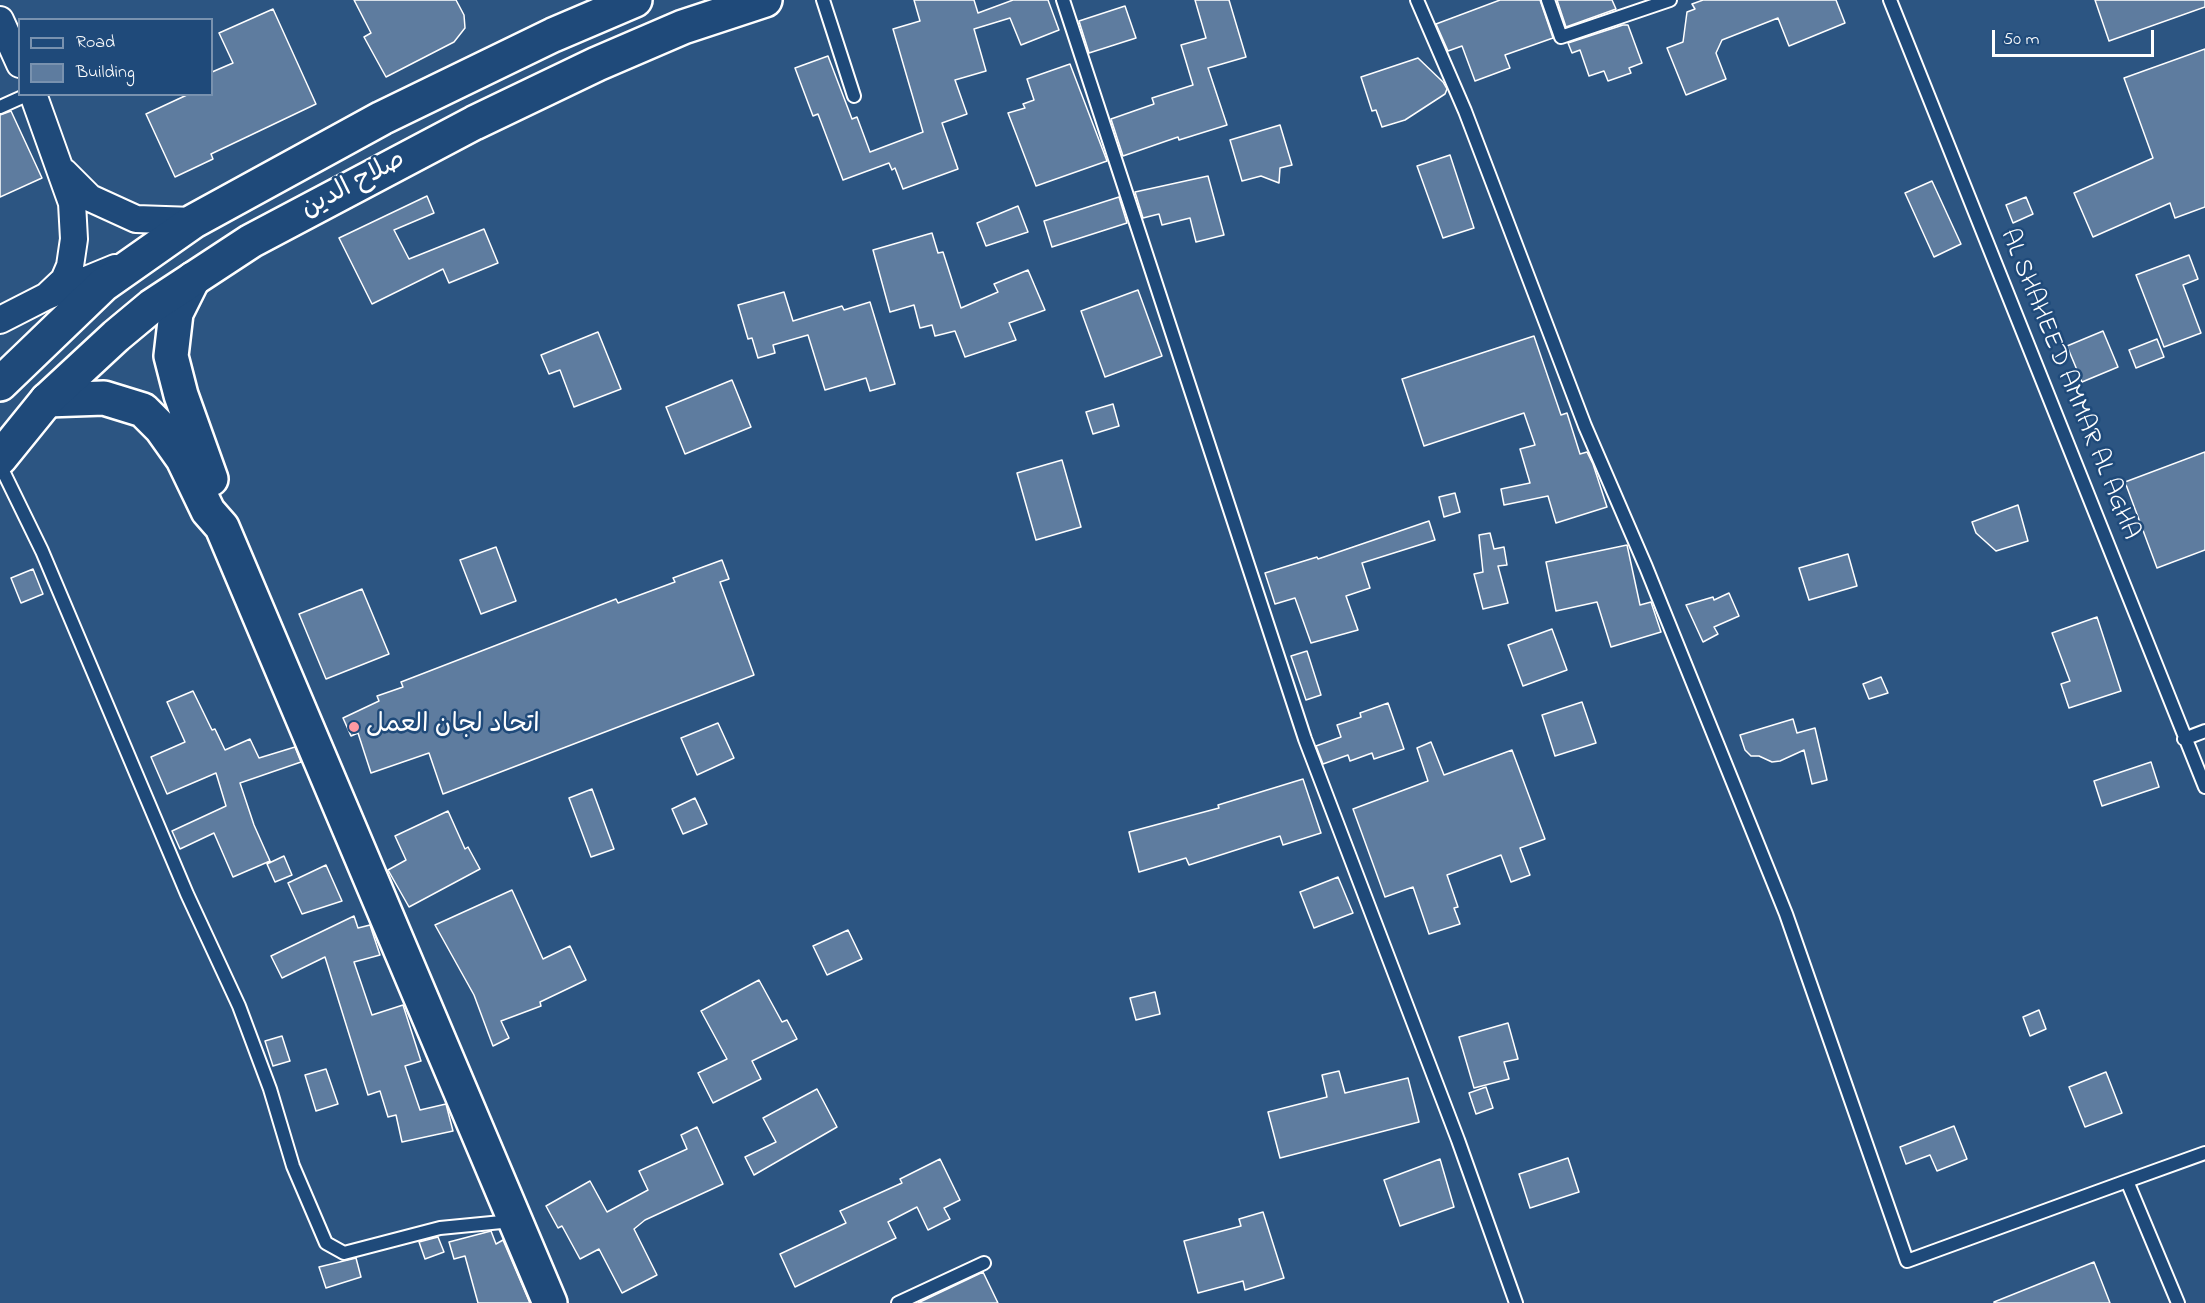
<!DOCTYPE html>
<meta charset="utf-8">
<style>
body{margin:0}
#map{position:relative;width:2205px;height:1303px;overflow:hidden;background:#2c5582;font-family:"Indie Flower",sans-serif}
canvas{display:block}
.legend{position:absolute;left:18px;top:18px;width:195px;height:78px;box-sizing:border-box;background:#1f4a7a;border:2px solid #7992af;margin:0;padding:8px 10px;list-style:none;font-size:18px;color:#fff}
.legend li{display:flex;align-items:center;gap:12px;height:30px}
.legend b{width:30px;border:2px solid #7992af}
.scale{position:absolute;left:1992px;top:30px;width:162px;height:27px;box-sizing:border-box;border:3px solid #fff;border-top:0;padding-left:8px;font-size:18px;line-height:21px;white-space:nowrap;color:#fff;-webkit-text-stroke:4px #1f4a7a;paint-order:stroke}
</style>
<div id="map">
<canvas width="2205" height="1303"></canvas>
<ul class="legend">
<li><b style="height:8px;background:#1f4a7a"></b>Road</li>
<li><b style="height:16px;background:#5e7c9f"></b>Building</li>
</ul>
<div class="scale">50 m</div>
</div>
<script>
const ctx = document.querySelector('canvas').getContext('2d');
ctx.lineJoin = 'round';
function fillPath(path, color) { ctx.fillStyle = color; ctx.fill(path, 'evenodd'); }
const poly = rows => new Path2D(rows.map(r => 'M' + r).join(''));
function stroke(path, color, width, dash) { ctx.strokeStyle = color; ctx.lineWidth = width; ctx.lineCap = dash ? 'butt' : 'round'; ctx.setLineDash(dash || []); ctx.stroke(path); }
function drawText(font, color, halo, rows, align = 'center') {
  ctx.font = font + ' "Indie Flower","Playpen Sans Arabic",sans-serif'; ctx.lineWidth = 5; ctx.setLineDash([]); ctx.textBaseline = 'middle'; ctx.strokeStyle = halo; ctx.fillStyle = color; for (const [text, x, y, turn = 0] of rows) {
    ctx.save(); ctx.translate(x, y); ctx.rotate((+turn || 0) * Math.PI / 180); ctx.textAlign = isNaN(turn) ? turn : align; if (halo) ctx.strokeText(text, 0, 0); ctx.fillText(text, 0, 0); ctx.restore();
  }
}
const building = poly([
 [354,0,456,0,464,15,465,28,454,42,386,77,364,37,371,33,354,0],
 [914,0,974,0,978,13,1013,0,1048,0,1059,30,1021,45,1010,18,974,29,986,71,955,80,967,114,942,123,958,169,903,189,895,168,892,170,889,163,843,180,818,114,813,116,795,68,828,56,852,119,857,117,870,152,923,132,893,29,920,21,914,0],
 [1195,0,1229,0,1246,57,1208,68,1227,125,1179,140,1178,137,1123,156,1111,119,1154,104,1152,98,1193,85,1181,45,1206,38,1195,0],
 [1500,0,1540,0,1553,38,1505,55,1510,68,1475,81,1462,46,1448,51,1436,24,1500,0],
 [1557,0,1612,0,1616,9,1566,27,1557,0],
 [1703,0,1836,0,1845,23,1789,46,1778,18,1722,40,1716,53,1726,79,1686,95,1667,48,1683,42,1687,12,1695,9,1692,4,1703,0],
 [2095,0,2205,0,2205,7,2109,41,2095,0],
 [1125,6,1136,38,1089,53,1079,21,1125,6],
 [273,9,316,104,211,154,213,159,175,177,146,114,189,94,212,94,212,72,233,63,219,33,273,9],
 [1623,25,1628,25,1642,63,1629,68,1631,73,1608,81,1604,71,1589,76,1580,50,1572,53,1568,43,1623,25],
 [2205,49,2205,207,2175,218,2170,203,2093,237,2074,193,2153,158,2124,78,2205,49],
 [1418,58,1443,82,1447,89,1445,94,1405,120,1382,127,1376,110,1372,111,1361,77,1418,58],
 [1070,64,1107,161,1036,186,1008,113,1025,108,1023,104,1034,100,1027,79,1070,64],
 [11,111,42,178,0,197,0,115,11,111],
 [1280,125,1292,165,1280,168,1279,183,1261,176,1242,181,1230,140,1280,125],
 [1450,155,1474,228,1443,238,1417,166,1450,155],
 [1208,176,1224,235,1196,242,1190,218,1162,225,1159,214,1143,218,1135,192,1208,176],
 [1932,181,1961,244,1934,257,1905,193,1932,181],
 [427,196,434,213,394,230,409,259,484,229,498,263,449,283,443,269,372,304,339,238,427,196],
 [1119,197,1127,223,1052,247,1044,221,1119,197],
 [2026,197,2033,214,2013,223,2006,205,2026,197],
 [1018,206,1028,232,986,246,977,223,1018,206],
 [932,233,938,253,943,252,961,308,998,292,994,284,1028,270,1045,310,1009,323,1016,340,965,357,955,331,935,336,932,325,920,328,914,305,890,312,873,250,932,233],
 [2189,255,2198,279,2183,285,2201,333,2164,347,2136,275,2189,255],
 [1138,290,1162,356,1105,377,1081,311,1138,290],
 [784,292,793,321,842,306,844,310,870,302,895,384,870,391,866,378,825,390,808,335,773,345,775,353,758,358,752,338,748,339,738,305,784,292],
 [2103,331,2118,367,2082,382,2067,346,2103,331],
 [598,332,621,389,574,407,560,370,549,374,541,355,598,332],
 [1534,336,1561,415,1567,413,1580,454,1587,452,1593,464,1607,507,1556,523,1548,496,1504,505,1501,489,1530,483,1520,449,1535,445,1524,413,1424,446,1402,379,1534,336],
 [2157,339,2164,357,2136,368,2129,350,2157,339],
 [732,380,751,427,685,454,666,407,732,380],
 [1113,404,1119,426,1093,434,1086,412,1113,404],
 [2205,452,2205,550,2157,568,2125,482,2205,452],
 [1062,460,1081,527,1036,540,1017,473,1062,460],
 [1455,493,1460,512,1444,517,1439,497,1455,493],
 [2018,505,2028,541,1996,551,1976,533,1972,522,2018,505],
 [1429,521,1435,540,1362,563,1370,588,1346,596,1358,630,1311,643,1295,598,1275,604,1265,573,1317,557,1318,559,1429,521],
 [1490,533,1494,549,1504,547,1507,565,1498,566,1508,603,1483,609,1474,574,1483,572,1479,535,1490,533],
 [1627,545,1640,605,1651,602,1661,632,1611,647,1597,602,1556,611,1546,562,1627,545],
 [496,547,516,601,481,614,460,560,496,547],
 [1848,554,1857,586,1809,600,1799,568,1848,554],
 [722,560,729,579,720,582,754,675,443,794,429,753,371,773,358,733,351,736,343,718,379,701,377,696,403,687,401,682,616,599,618,603,675,582,673,578,722,560],
 [33,569,43,594,21,603,11,578,33,569],
 [362,589,389,654,326,679,299,614,362,589],
 [1729,593,1739,616,1714,627,1718,634,1703,642,1686,605,1713,597,1714,600,1729,593],
 [2097,617,2121,691,2069,708,2061,684,2070,681,2052,633,2097,617],
 [1552,629,1567,670,1523,686,1508,645,1552,629],
 [1307,651,1321,695,1306,700,1291,656,1307,651],
 [1881,677,1888,693,1869,699,1863,684,1881,677],
 [193,691,212,730,215,729,225,750,250,739,259,758,295,747,301,762,240,783,254,825,270,861,233,877,214,833,180,849,172,831,226,806,216,773,167,794,151,757,185,742,167,702,193,691],
 [1582,702,1596,743,1555,756,1542,715,1582,702],
 [1388,703,1404,749,1374,759,1372,753,1350,761,1348,755,1323,764,1316,746,1341,737,1337,725,1361,717,1360,713,1388,703],
 [1793,719,1797,733,1815,728,1827,780,1812,784,1804,750,1780,761,1772,762,1759,756,1751,756,1745,750,1740,735,1793,719],
 [718,723,734,758,697,775,681,738,718,723],
 [1431,742,1444,775,1512,750,1545,839,1520,848,1530,875,1511,882,1501,855,1447,875,1458,907,1454,908,1460,924,1429,934,1413,887,1385,897,1353,809,1428,781,1417,748,1431,742],
 [2151,762,2159,787,2102,806,2094,781,2151,762],
 [1303,779,1321,833,1283,845,1280,836,1189,865,1186,858,1139,872,1129,832,1219,808,1218,805,1303,779],
 [592,789,614,849,591,857,569,798,592,789],
 [695,798,707,824,683,834,672,809,695,798],
 [448,811,465,849,468,847,480,869,409,907,388,870,406,860,395,836,448,811],
 [284,856,292,875,275,882,267,864,284,856],
 [326,865,342,901,302,914,288,883,326,865],
 [1338,877,1353,913,1314,928,1300,892,1338,877],
 [512,890,543,959,570,946,586,980,540,1002,541,1006,501,1021,509,1038,493,1046,474,995,435,925,512,890],
 [354,916,358,928,370,925,380,955,354,962,372,1015,403,1005,421,1061,405,1066,420,1110,446,1104,453,1131,402,1142,396,1115,388,1117,380,1091,368,1095,325,957,282,978,271,956,354,916],
 [848,930,862,959,827,975,813,946,848,930],
 [759,980,782,1022,787,1020,797,1039,752,1061,761,1079,713,1103,698,1073,727,1059,701,1011,759,980],
 [1155,992,1160,1014,1136,1020,1130,998,1155,992],
 [2039,1010,2046,1029,2030,1036,2023,1017,2039,1010],
 [1508,1023,1518,1059,1504,1062,1509,1079,1474,1088,1459,1037,1508,1023],
 [282,1036,290,1061,273,1066,265,1041,282,1036],
 [326,1069,338,1104,316,1111,305,1075,326,1069],
 [1339,1071,1345,1093,1408,1078,1419,1122,1280,1158,1268,1112,1327,1097,1322,1075,1339,1071],
 [2106,1072,2122,1113,2085,1127,2069,1087,2106,1072],
 [1486,1087,1493,1108,1476,1114,1469,1093,1486,1087],
 [817,1089,837,1127,754,1175,745,1157,776,1142,763,1118,817,1089],
 [1954,1126,1967,1159,1937,1171,1930,1155,1906,1164,1900,1147,1954,1126],
 [697,1127,723,1184,645,1220,634,1229,657,1275,622,1293,599,1249,580,1259,562,1226,558,1228,546,1206,590,1181,607,1212,648,1190,639,1171,687,1149,681,1135,697,1127],
 [1568,1158,1579,1192,1530,1208,1519,1174,1568,1158],
 [940,1159,960,1200,944,1208,950,1219,928,1230,917,1207,888,1222,896,1238,795,1287,780,1254,846,1223,840,1211,902,1183,900,1179,940,1159],
 [1440,1159,1454,1207,1400,1226,1384,1180,1440,1159],
 [1263,1212,1284,1278,1245,1290,1243,1281,1198,1293,1184,1241,1241,1226,1239,1219,1263,1212],
 [491,1231,496,1244,503,1240,530,1303,478,1303,465,1256,454,1259,449,1242,491,1231],
 [438,1237,444,1252,425,1259,419,1242,438,1237],
 [356,1258,361,1277,326,1288,319,1267,356,1258],
 [2094,1262,2110,1303,1994,1303,1994,1302,2094,1262],
 [983,1272,998,1303,918,1303,983,1272]
]);
fillPath(building, '#5e7c9f');
stroke(building, '#fff', 1.5);
const service = poly([
 [823,0,854,96],
 [1063,0,1305,739,1458,1140,1516,1303],
 [1417,0,1465,111,1585,426,1646,567,1786,914,1907,1261,2127,1181,2178,1303],
 [1548,0,1561,37,1670,0],
 [1890,0,2205,787],
 [0,107,29,94],
 [0,465,42,551,187,894,239,1006,270,1089,293,1166,326,1243,344,1253,440,1228,512,1221],
 [2184,739,2205,731],
 [2127,1181,2205,1153],
 [898,1303,984,1263]
]);
const minor = poly([
 [0,20,20,64],
 [33,94,72,203,74,239,70,266,64,280,47,296],
 [64,172,90,198,136,219,194,221],
 [0,320,47,296,115,268]
]);
const secondary = poly([
 [193,279,176,313,171,356,181,395,211,479],
 [47,400,104,398,143,410,161,428,183,459,208,511,222,527,550,1303]
]);
const trunk = poly([
 [0,384,103,285,194,221,382,118,553,35,635,0],
 [0,458,47,400,116,336,152,306,251,241,474,123,597,64,683,27,765,0]
]);
stroke(service, '#fff', 16);
stroke(minor, '#fff', 30);
stroke(secondary, '#fff', 38);
stroke(trunk, '#fff', 38);
stroke(service, '#1f4a7a', 12);
stroke(minor, '#1f4a7a', 26);
stroke(secondary, '#1f4a7a', 33);
stroke(trunk, '#1f4a7a', 33);
for (const [x, y, r, color] of [
 [354,727,6,"#ff9aa2"]
]) { const dot = new Path2D(); dot.arc(x, y, r, 0, 2 * Math.PI); ctx.fillStyle = color; ctx.fill(dot); stroke(dot, '#1f4a7a', 2); }
drawText('26px', '#fff', '#1f4a7a', [
 ["صلاح الدين",354,186,-28],
 ["AL SHAHEED AMMAR AL AGHA",2068,385,68]
]);
drawText('26px', '#fff', '#1f4a7a', [
 ["اتحاد لجان العمل",366,727]
], 'left');
</script>
